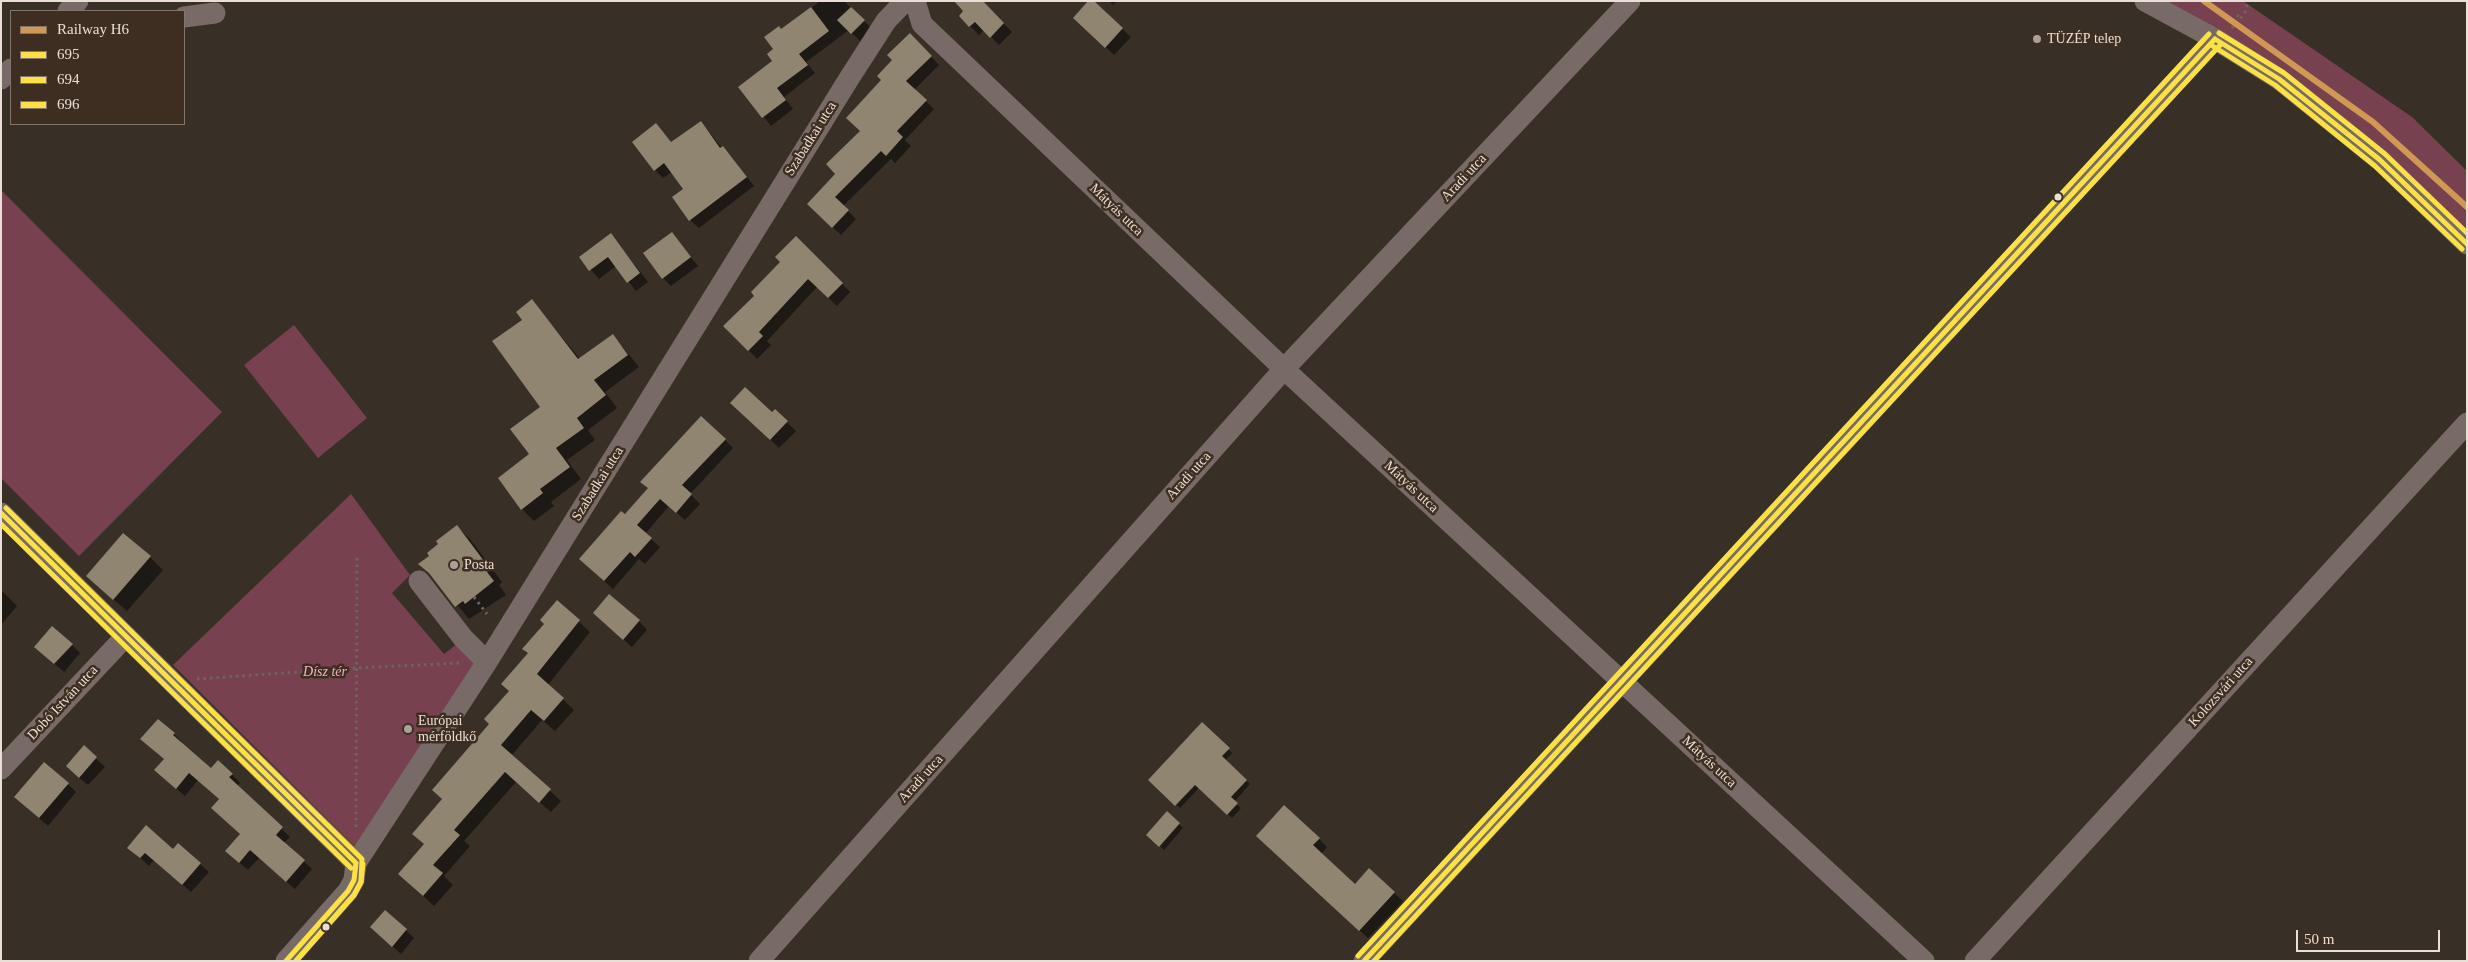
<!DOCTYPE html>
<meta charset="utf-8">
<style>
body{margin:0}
#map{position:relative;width:2468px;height:962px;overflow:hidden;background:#382f27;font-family:"Times New Roman",serif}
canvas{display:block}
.frame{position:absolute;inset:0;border:2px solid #eadfd7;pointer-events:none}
.legend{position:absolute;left:10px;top:10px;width:175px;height:115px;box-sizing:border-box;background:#3e2e21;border:1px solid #83756a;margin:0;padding:6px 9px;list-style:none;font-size:15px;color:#eadfd7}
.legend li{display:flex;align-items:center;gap:10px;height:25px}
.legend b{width:25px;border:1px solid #83756a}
.scale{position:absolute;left:2296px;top:930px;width:144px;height:22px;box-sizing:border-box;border:2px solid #eadfd7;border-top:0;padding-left:6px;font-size:15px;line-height:18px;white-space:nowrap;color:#eadfd7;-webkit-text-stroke:4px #3e2e21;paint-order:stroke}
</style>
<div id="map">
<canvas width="2468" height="962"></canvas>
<div class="frame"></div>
<ul class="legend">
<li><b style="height:6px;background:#d19853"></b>Railway H6</li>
<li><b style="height:6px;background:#fbe143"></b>695</li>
<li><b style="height:6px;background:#fbe143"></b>694</li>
<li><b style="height:6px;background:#fbe143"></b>696</li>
</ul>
<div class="scale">50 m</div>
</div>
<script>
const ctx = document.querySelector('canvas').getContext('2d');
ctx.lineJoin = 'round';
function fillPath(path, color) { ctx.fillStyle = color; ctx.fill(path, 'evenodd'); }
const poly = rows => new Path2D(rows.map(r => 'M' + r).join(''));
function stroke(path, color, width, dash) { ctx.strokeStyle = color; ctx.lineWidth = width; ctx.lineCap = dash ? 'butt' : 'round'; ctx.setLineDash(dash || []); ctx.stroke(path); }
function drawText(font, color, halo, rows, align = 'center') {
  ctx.font = font + ' "Times New Roman",serif'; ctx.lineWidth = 5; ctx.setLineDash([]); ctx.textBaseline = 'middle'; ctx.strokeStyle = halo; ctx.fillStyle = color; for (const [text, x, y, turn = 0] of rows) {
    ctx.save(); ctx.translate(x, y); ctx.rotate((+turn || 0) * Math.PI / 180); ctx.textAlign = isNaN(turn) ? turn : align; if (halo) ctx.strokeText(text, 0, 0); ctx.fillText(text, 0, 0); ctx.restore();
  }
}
fillPath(poly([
 [2163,1,2243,1,2412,117,2467,171,2467,231,2404,169,2283,74],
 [1,190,222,412,79,556,1,478],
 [294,325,367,418,318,458,244,365],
 [351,494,410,575,392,593,444,654,457,644,478,664,356,848,173,665]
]), '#77414f');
fillPath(poly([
 [820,1,844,1,872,29,860,41,849,30,806,62,815,73,784,97,793,109,771,126,740,87,774,62,775,49,781,31],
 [981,1,1012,32,999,45,984,30,979,35,960,16],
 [1092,1,1131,37,1114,55,1083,26],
 [1109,1,1117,1,1113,5],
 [910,35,939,65,914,90,934,109,905,140,911,146,895,163,891,159,843,206,856,219,841,235,817,212,861,131,894,60],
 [701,122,722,148,731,156,754,186,699,228,690,220,685,189,672,172,663,178,655,170,656,124,672,143],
 [671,233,698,266,671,286,663,278],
 [611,235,648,282,636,291,616,266,599,279,581,258],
 [796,238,850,292,837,306,817,287,767,341,771,345,757,359,725,326,756,296,781,262],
 [532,301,580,359,613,335,639,367,605,392,617,408,588,430,595,440,567,460,581,479,551,502,554,506,534,521,522,509,531,455,541,407,524,320],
 [740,411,772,414,775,411,796,431,779,448],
 [725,440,733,448,690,494,700,504,685,520,669,506,645,534,660,547,645,564,639,559,613,589,589,567,625,516],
 [457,527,470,539,502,582,499,585,506,595,469,619,434,577],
 [150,557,163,570,127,611,101,589],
 [1,590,17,606,1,625],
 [557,602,590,632,548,685,574,710,555,731,542,720,511,756,561,801,551,812,516,782,464,841,470,846,444,876,453,885,434,906,399,874,425,845,414,834,443,800,491,724,510,691],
 [603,621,639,621,647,630,632,647],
 [72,645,80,653,64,672,44,655],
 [1202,724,1232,753,1225,761,1250,784,1234,802,1241,808,1232,818,1199,788,1180,808,1150,779],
 [174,734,182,742,181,744,211,770,232,774,240,783,237,786,290,837,284,843,312,869,295,889,259,858,248,870,235,859,241,834,220,799,198,780,185,796,164,778,165,760,150,747],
 [84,747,105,767,88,785,76,775],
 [68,784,76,792,48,826,24,805],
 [1167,813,1183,828,1164,850,1148,835],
 [1319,839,1327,847,1321,854,1355,885,1394,893,1403,901,1368,938,1266,844],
 [129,847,173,850,200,864,209,872,191,892,154,860,149,866],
 [385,911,414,938,401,954,380,935]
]), '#0007');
fillPath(poly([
 [954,1,983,1,1004,23,990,38,975,22,969,27,959,16,963,11],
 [1088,1,1094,1,1123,28,1105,48,1073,18],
 [811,7,829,31,799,54,808,65,777,88,786,100,762,118,738,87,772,61,767,54,773,49,764,37,779,26,781,29],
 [851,7,865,20,851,34,837,20],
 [910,33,932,56,906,81,927,100,897,131,903,137,886,156,881,151,835,197,849,210,832,228,807,204,835,174,826,164,860,131,846,118,881,80,877,76,892,60,887,55],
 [701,121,720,148,723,146,747,177,689,221,672,197,683,189,664,163,654,171,632,142,656,123,671,142],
 [672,232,691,257,662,279,643,253],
 [611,233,640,273,627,283,608,257,589,271,579,257],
 [796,236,843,283,828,298,808,279,759,332,763,336,748,351,723,326,754,296,751,292,780,262,775,257],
 [532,299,578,359,613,334,628,355,594,380,606,395,577,418,584,428,556,448,570,467,540,489,543,493,521,510,498,478,529,454,510,429,540,407,492,341,522,320,516,312],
 [745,387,772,412,775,409,788,421,770,440,730,403],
 [701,416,726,439,682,485,692,494,676,513,660,499,637,525,652,538,635,557,630,552,604,581,579,559,621,511,625,514,648,488,640,482],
 [457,525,490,569,487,572,494,581,465,604,463,601,455,607,429,573,418,564,429,556,427,553,438,544,436,541],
 [123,533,151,556,113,600,86,576],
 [609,594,640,620,623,640,593,613],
 [557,600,580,620,537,674,564,698,544,721,531,710,501,745,551,789,539,803,505,772,454,830,460,835,433,865,443,873,423,896,398,874,424,844,412,834,442,799,432,790,489,724,484,719,509,691,501,684,528,653,522,649,544,624,540,620],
 [52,626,73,644,54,664,34,647],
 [158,719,175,733,173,735,211,768,218,760,233,774,229,777,283,827,276,835,305,860,286,882,250,850,239,863,225,851,240,834,211,808,219,799,189,773,176,789,154,770,164,759,140,739],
 [1202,722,1230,748,1222,756,1247,780,1231,797,1238,803,1227,815,1195,785,1175,806,1148,780],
 [84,745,97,757,79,778,66,766],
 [44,762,69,783,39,818,14,797],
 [1284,805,1320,838,1313,845,1355,884,1369,868,1395,892,1359,931,1256,836],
 [1167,811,1180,823,1159,847,1146,835],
 [146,825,173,849,178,843,201,863,182,885,145,853,140,858,127,848],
 [385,910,407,929,392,947,370,927]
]), '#8f8570');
stroke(poly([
 [2237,15,2241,18],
 [2232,28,2245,13,2248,1],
 [474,597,487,614],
 [197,679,356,668,460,663],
 [356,827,357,556]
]), '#6e645f', 3, [2.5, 4]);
stroke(poly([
 [915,1,922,24,1284,369,1924,961],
 [2145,1,2215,39,2279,79,2380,160,2467,244],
 [68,11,78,1],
 [184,17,215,13],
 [1,79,11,69],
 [1,513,356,863],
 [419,581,463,638,487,662],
 [1,769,126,636],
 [286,961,348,891,354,880,356,863,487,662,850,77,886,21,905,1],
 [759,961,1284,369,1630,1],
 [1364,961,2215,39],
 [1975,961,2467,423]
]), '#776a67', 21);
stroke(poly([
 [2215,39,2279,79,2380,160,2467,244],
 [1,513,356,863],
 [286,961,348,891,354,880,356,863],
 [1364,961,2215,39]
]), '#fbe143', 5);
stroke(poly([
 [2211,45,2275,85,2375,166,2462,249],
 [1,524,351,868],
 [296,961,354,895,361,882,363,864],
 [1374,961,2221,44]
]), '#fbe143', 5);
stroke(poly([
 [2219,33,2284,73,2385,154,2467,233],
 [6,508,362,859,361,882,354,895,296,961],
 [1358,956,2209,34]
]), '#fbe143', 5);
stroke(poly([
 [2204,1,2373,122,2467,207]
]), '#d19853', 6);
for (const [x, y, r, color] of [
 [2037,39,5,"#aca199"],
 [2058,197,4.5,"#eadfd7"],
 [454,565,5,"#aca199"],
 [408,729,5,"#aca199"],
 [326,927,4.5,"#eadfd7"]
]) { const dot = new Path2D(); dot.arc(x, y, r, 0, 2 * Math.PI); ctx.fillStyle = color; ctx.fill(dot); stroke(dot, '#3e2e21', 2); }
drawText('14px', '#eadfd7', '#3e2e21', [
 ["TÜZÉP telep",2047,39],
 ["Posta",464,565],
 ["Európai",418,721],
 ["mérföldkő",418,737]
], 'left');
drawText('14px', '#eadfd7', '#3e2e21', [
 ["Szabadkai utca",811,139,-58],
 ["Aradi utca",1464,178,-47],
 ["Mátyás utca",1116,210,44],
 ["Aradi utca",1189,476,-48],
 ["Szabadkai utca",598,484,-58],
 ["Mátyás utca",1411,487,43],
 ["Kolozsvári utca",2221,692,-48],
 ["Dobó István utca",63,703,-47],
 ["Mátyás utca",1709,762,43],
 ["Aradi utca",921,779,-48]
]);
drawText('italic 14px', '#f7afc0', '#3e2e21', [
 ["Dísz tér",325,672]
]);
</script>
